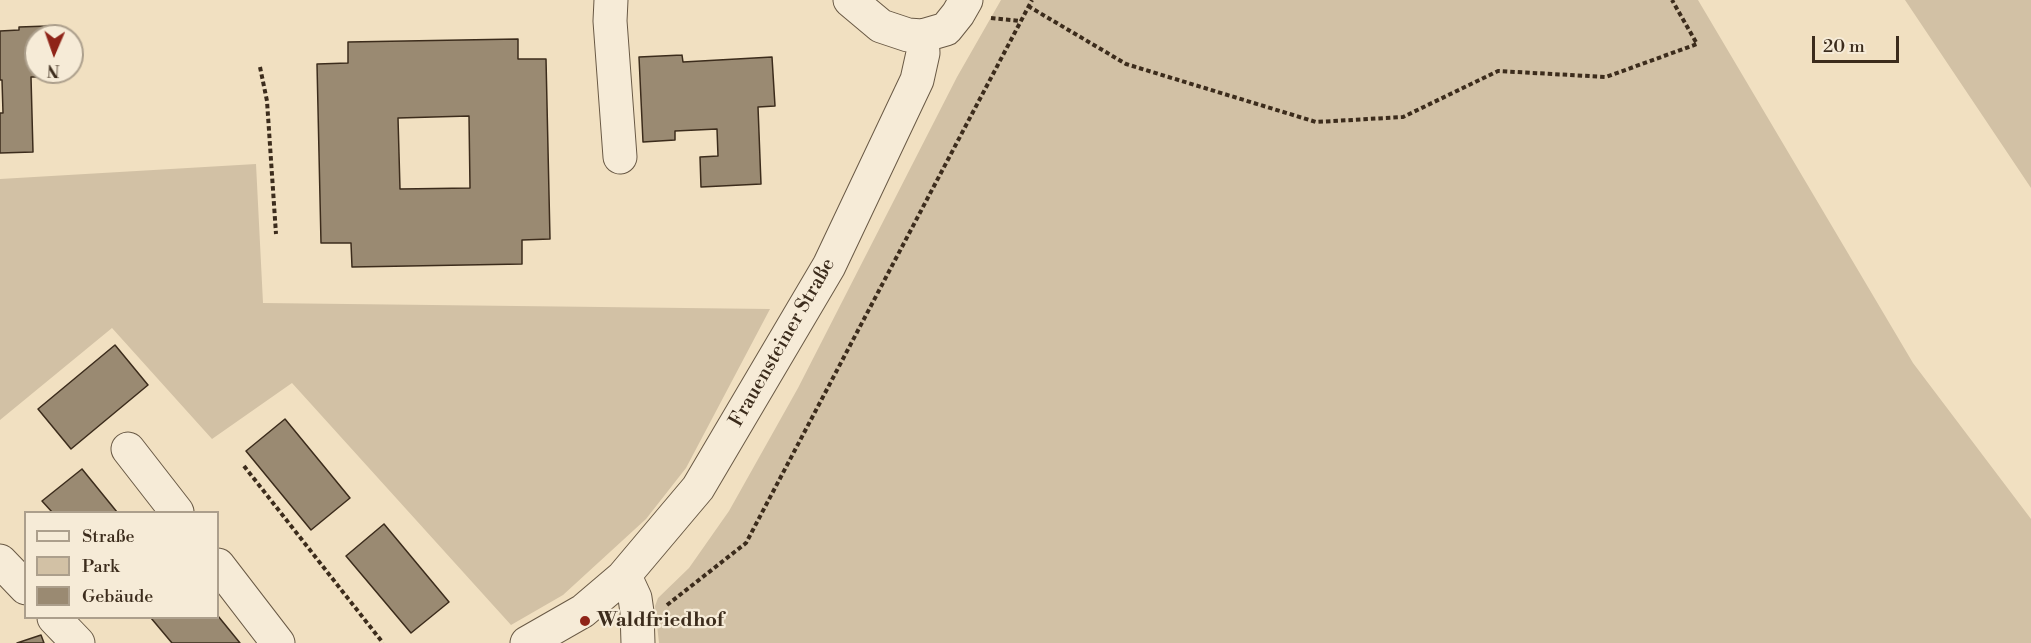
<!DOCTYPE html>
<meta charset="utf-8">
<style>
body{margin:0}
#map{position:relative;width:2031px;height:643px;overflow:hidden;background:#f1e0c1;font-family:"Libre Bodoni",serif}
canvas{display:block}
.legend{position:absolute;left:24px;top:511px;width:195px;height:108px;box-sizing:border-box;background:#f6ebd7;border:2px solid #ac9f8c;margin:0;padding:8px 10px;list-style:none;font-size:18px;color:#3c2c1c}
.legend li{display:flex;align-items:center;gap:12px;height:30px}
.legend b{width:30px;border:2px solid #ac9f8c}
.north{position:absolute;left:24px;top:24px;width:60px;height:60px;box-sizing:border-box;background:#f6ebd7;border:2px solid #ac9f8c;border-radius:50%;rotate:182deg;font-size:16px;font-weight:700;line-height:24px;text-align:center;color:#3c2c1c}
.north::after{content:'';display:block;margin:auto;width:21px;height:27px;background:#8f2418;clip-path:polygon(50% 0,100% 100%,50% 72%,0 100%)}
.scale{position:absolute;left:1812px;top:36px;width:87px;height:27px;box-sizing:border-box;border:3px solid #3c2c1c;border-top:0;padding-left:8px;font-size:18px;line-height:21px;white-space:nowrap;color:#3c2c1c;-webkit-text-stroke:4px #f6ebd7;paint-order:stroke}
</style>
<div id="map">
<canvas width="2031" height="643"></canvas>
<ul class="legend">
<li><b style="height:8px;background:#f6ebd7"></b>Straße</li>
<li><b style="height:16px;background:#d2c1a5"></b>Park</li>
<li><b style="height:16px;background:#9a8a72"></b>Gebäude</li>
</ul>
<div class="north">N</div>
<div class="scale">20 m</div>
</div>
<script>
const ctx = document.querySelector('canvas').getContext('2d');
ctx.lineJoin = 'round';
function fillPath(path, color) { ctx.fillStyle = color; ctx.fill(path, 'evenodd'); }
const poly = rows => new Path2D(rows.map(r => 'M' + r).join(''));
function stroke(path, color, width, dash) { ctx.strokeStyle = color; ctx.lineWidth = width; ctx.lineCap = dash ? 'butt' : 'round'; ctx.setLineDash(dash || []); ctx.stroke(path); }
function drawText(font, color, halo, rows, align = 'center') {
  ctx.font = font + ' "Libre Bodoni",serif'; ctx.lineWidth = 4.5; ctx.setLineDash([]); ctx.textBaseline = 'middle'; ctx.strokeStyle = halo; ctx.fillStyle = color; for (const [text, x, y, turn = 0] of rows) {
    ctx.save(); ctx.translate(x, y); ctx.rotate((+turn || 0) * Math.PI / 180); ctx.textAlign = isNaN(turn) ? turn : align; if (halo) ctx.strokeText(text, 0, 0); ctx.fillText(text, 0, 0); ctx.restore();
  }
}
fillPath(poly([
 [1001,0,1698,0,1913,363,2031,519,2031,643,659,643,655,606,658,598,689,568,729,511,798,388,957,77],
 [1905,0,2031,0,2031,188],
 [256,164,263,303,770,309,686,468,646,519,563,595,511,625,292,383,212,439,112,328,0,420,0,179]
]), '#d2c1a5');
const building = poly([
 [48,26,48,36,36,36,36,72,49,72,49,77,31,77,33,152,0,153,0,113,3,113,2,80,0,80,0,31,19,30,19,27,48,26],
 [518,39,518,59,546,59,550,239,522,240,522,264,352,267,351,243,321,243,317,64,348,63,348,42,518,39],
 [469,116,470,188,400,189,398,118,469,116],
 [682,55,683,62,772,57,775,106,758,107,761,184,701,187,700,157,718,156,717,129,675,131,675,140,643,142,639,57,682,55],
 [115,345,148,385,71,449,38,409,115,345],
 [285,419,350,498,311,530,246,451,285,419],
 [82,469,117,512,52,512,42,501,82,469],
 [384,524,449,602,411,633,346,556,384,524],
 [218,616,240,643,172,643,151,618,218,618,218,616],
 [41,635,44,643,17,643,41,635]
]);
fillPath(building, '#9a8a72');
stroke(building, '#3c2c1c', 1.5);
const minor = poly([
 [611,0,610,21,620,157],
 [850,0,881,26,908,35,922,36,946,29,958,14,966,0],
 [128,449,177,512],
 [0,561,26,588],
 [218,565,278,643],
 [623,577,629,585,635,598,637,612,638,643],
 [54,618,78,643],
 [527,643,583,611,623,577,698,488,829,266,917,80,923,53,922,36]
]);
stroke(minor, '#695945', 35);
stroke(poly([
 [1028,6,1126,64,1316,122,1403,117,1498,71,1606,77,1697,44,1672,0],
 [991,18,1020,21],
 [260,67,267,101,276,234],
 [244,466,383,643],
 [667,605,746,543,1032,0]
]), '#3c2c1c', 4, [4.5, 3]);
stroke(minor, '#f6ebd7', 33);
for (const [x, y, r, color] of [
 [585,621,6,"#8f2418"]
]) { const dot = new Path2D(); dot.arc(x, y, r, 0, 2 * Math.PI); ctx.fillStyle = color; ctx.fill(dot); stroke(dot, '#f6ebd7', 2); }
drawText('20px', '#3c2c1c', '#f6ebd7', [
 ["Frauensteiner Straße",783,343,-60]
]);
drawText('bold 20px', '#3c2c1c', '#f6ebd7', [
 ["Waldfriedhof",597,621]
], 'left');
</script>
